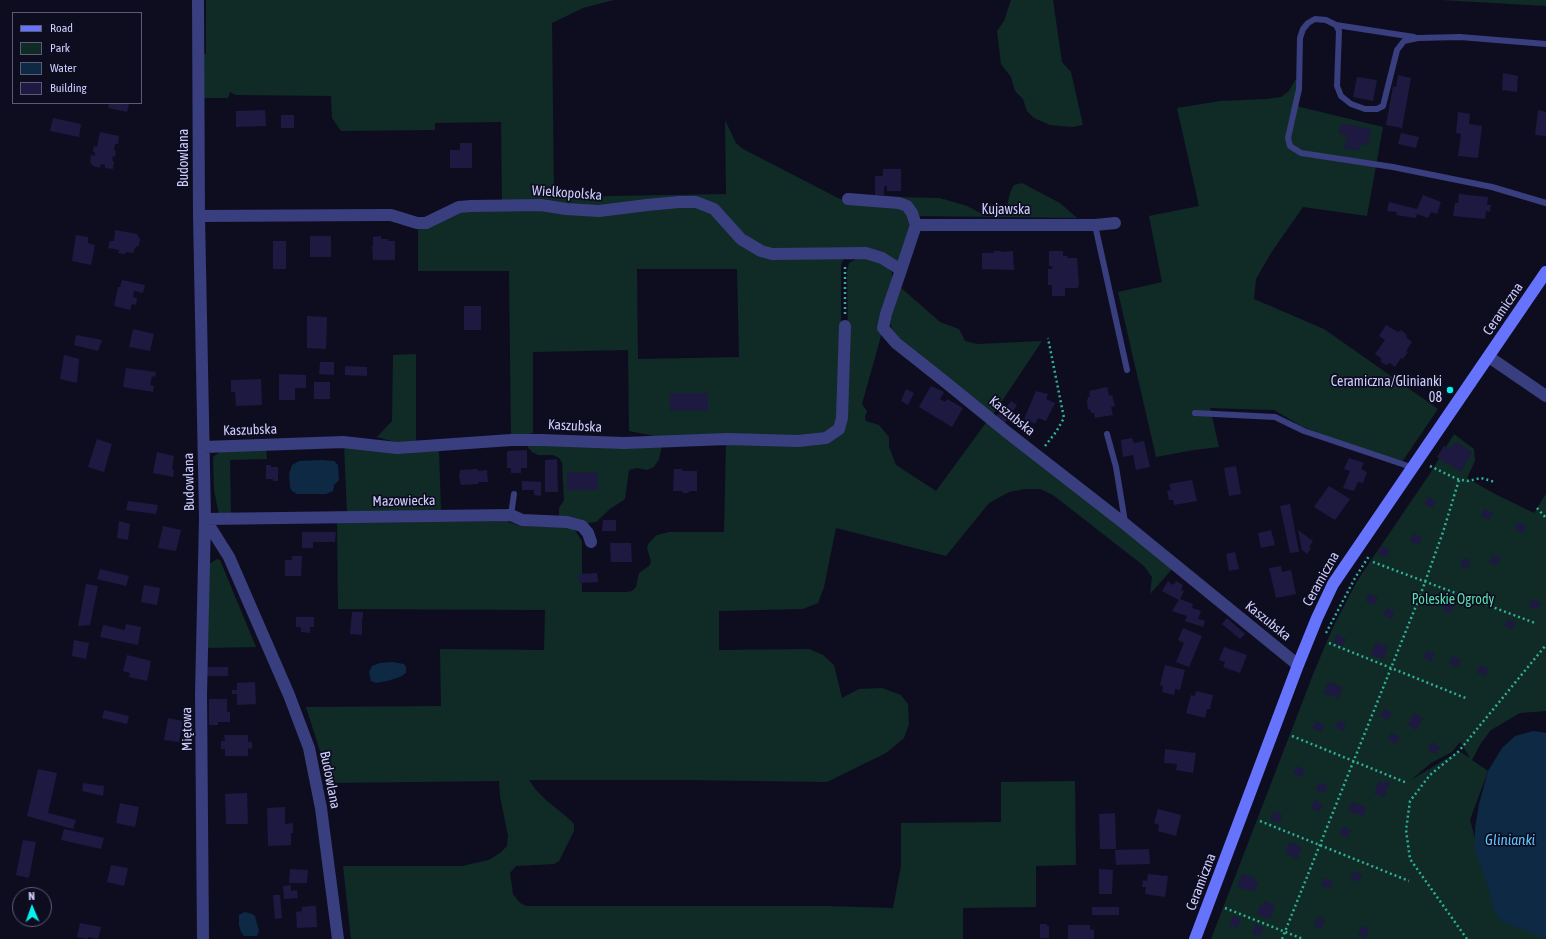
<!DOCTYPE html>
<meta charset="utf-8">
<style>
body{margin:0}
#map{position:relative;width:1546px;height:939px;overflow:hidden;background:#0e0d20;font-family:"Asap Condensed",sans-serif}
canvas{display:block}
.legend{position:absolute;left:12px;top:12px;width:130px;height:92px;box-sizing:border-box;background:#0e0d20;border:1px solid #5a5a79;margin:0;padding:5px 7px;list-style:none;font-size:12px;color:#cdcdfe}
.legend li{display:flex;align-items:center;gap:8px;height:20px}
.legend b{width:20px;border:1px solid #5a5a79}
.north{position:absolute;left:12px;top:887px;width:40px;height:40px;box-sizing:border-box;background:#0e0d20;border:1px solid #5a5a79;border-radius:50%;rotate:358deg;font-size:11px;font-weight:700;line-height:16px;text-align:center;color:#cdcdfe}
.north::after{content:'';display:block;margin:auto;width:14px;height:18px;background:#04f3f0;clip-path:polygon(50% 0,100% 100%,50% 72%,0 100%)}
</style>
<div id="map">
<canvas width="1546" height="939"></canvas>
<ul class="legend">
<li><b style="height:5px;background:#6573fd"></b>Road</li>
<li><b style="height:11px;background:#102a26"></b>Park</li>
<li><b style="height:11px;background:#0d2944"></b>Water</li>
<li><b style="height:11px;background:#1d1941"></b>Building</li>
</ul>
<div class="north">N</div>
</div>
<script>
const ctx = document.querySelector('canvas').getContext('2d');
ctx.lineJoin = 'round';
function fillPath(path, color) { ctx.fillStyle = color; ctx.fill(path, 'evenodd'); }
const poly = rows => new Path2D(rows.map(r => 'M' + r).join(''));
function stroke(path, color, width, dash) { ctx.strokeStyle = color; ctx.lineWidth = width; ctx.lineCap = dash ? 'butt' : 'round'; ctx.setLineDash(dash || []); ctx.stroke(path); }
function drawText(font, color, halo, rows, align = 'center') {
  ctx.font = font + ' "Asap Condensed",sans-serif'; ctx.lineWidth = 3.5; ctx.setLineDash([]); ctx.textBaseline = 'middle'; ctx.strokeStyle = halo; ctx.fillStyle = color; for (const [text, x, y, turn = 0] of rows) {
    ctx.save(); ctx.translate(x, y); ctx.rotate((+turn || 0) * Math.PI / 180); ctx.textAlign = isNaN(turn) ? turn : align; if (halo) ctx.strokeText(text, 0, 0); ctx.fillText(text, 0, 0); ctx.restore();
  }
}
fillPath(poly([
 [206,0,614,0,583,8,552,23,554,197,726,194,725,120,736,143,743,149,836,197,842,200,887,204,907,211,911,228,900,263,884,253,775,250,761,245,739,231,713,204,625,206,502,203,501,122,435,123,435,130,341,131,332,118,331,96,236,95,230,92,228,98,201,98,201,54,206,54],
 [1011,0,1053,0,1062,62,1071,72,1083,125,1072,127,1050,125,1034,118,1027,111,1023,99,1015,91,1011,77,1001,64,997,31,1004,21],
 [1441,0,1546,0,1546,6,1458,1],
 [1295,80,1302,82,1296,106,1383,127,1367,216,1303,207,1271,253,1256,279,1254,299,1324,329,1438,409,1400,465,1301,426,1274,410,1210,408,1219,447,1194,450,1156,457,1118,292,1162,282,1149,216,1199,206,1177,108,1220,101,1267,99,1281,97,1289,91],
 [1022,183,1060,203,1077,218,918,216,896,197,940,198,967,206,986,216,995,216,1004,213,1007,206,1010,193,1014,185],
 [665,205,707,208,751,250,845,256,841,265,841,410,836,427,824,435,659,437,629,431,628,350,533,352,533,433,511,438,509,271,418,271,418,226,458,211],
 [637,269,737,269,739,357,638,359],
 [864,257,888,266,892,273,892,280,880,331,881,336,862,404,867,411,865,417,866,421,879,425,889,437,889,447,896,465,936,491,988,420,1174,567,1150,594,1152,577,1144,566,1053,495,1040,489,1025,489,1009,492,989,503,946,556,836,528,824,587,818,603,803,609,719,611,719,650,809,649,823,655,834,665,842,698,859,689,882,688,901,695,908,704,909,724,904,738,886,753,827,782,684,780,529,780,536,790,546,800,568,818,574,824,574,831,559,861,554,864,516,866,510,873,513,894,520,903,526,906,827,906,893,908,901,866,901,823,1001,822,1001,782,1075,781,1076,865,1036,866,1036,907,963,908,963,939,351,939,343,866,462,866,489,860,500,853,507,846,508,836,500,796,499,781,330,783,306,707,441,706,440,649,544,650,545,610,338,609,337,523,506,521,520,526,565,527,574,529,582,541,582,592,627,592,632,591,636,587,639,573,650,565,651,561,647,548,649,543,657,535,669,532,724,532,726,443,842,432,848,339,847,272,849,263,856,259],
 [900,287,940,322,959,329,965,341,977,344,1042,341,992,416,898,337,892,329,890,322],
 [416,354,416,444,398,443,377,437,392,421,393,355],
 [1454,434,1474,449,1475,461,1467,478,1495,494,1534,513,1546,494,1546,711,1520,713,1491,730,1481,743,1472,760,1488,771,1470,820,1489,889,1545,939,1211,939,1314,672,1333,627,1357,581,1429,475],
 [1460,742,1470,758,1459,751,1411,780,1431,763,1452,752],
 [344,444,439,451,441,511,347,513],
 [527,446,662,446,659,459,654,467,647,470,637,468,629,470,625,499,610,509,596,522,587,523,578,519,559,516,559,508,564,500,562,462,559,458,553,455,538,455,532,452],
 [266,448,267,459,230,460,231,515,219,515,214,490,213,457,221,451],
 [217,559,220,560,256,647,203,648,209,564]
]), '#102a26');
fillPath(poly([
 [321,460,334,461,338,465,339,480,334,485,333,491,326,494,297,494,292,491,290,487,289,474,292,465,299,461],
 [392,662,404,664,406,667,406,673,400,677,387,681,376,683,371,681,369,672,372,666,380,663],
 [1533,731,1546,733,1546,939,1501,921,1493,908,1489,889,1475,851,1475,828,1479,804,1488,771,1502,748,1515,736],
 [245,912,252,914,255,916,259,931,257,936,244,936,241,932,239,925,239,915]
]), '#0d2944');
fillPath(poly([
 [1503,73,1518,76,1517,92,1502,90],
 [1398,75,1411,78,1402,128,1386,125,1393,86,1396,87],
 [1357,77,1377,80,1373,101,1353,97],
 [109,103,127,103,129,104,127,112,108,108],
 [265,110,266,126,236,127,236,111],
 [1538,110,1546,112,1546,136,1535,135],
 [1458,112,1470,114,1469,124,1482,126,1478,158,1458,156,1461,134,1456,133],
 [281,115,294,115,294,128,281,128],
 [53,118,81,124,79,137,50,131],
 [1341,123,1371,129,1368,145,1360,144,1359,151,1344,148,1347,135,1339,134],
 [100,132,119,136,118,144,115,144,114,150,116,151,115,157,113,156,112,161,114,161,113,169,105,168,105,165,101,164,100,168,93,166,90,162,91,155,95,156,95,152,93,152,94,146,97,147],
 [1401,133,1419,137,1416,148,1398,144],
 [460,143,472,143,472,168,450,168,450,150,460,150],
 [883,169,901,169,901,191,887,191,887,186,884,186,884,195,875,195,875,176,883,176],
 [1459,194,1488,197,1487,205,1491,205,1490,212,1486,211,1485,219,1453,216,1455,203,1458,203],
 [1423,195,1441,202,1437,214,1431,212,1428,218,1417,214,1416,218,1396,215,1397,212,1387,211,1389,202,1417,209],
 [115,230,137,234,140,239,139,245,135,248,133,253,127,252,124,254,118,253,119,250,108,248,110,241,114,241],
 [76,235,88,237,88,243,95,245,91,265,72,261],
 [310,236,331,236,331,257,310,257],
 [381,236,381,239,388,239,388,241,395,241,395,260,373,260,372,246,373,246,373,237],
 [273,241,286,241,286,269,273,269],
 [993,251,1001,251,1001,252,1013,251,1014,270,982,269,982,253,994,253],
 [1049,251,1063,251,1063,256,1068,256,1067,258,1077,258,1079,284,1078,288,1065,288,1065,296,1052,296,1052,285,1048,285,1048,269,1052,269,1052,266,1049,266],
 [122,280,145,285,143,293,134,291,133,297,137,298,136,305,132,304,130,310,114,306,118,287,120,287],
 [464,306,481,306,481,330,464,330],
 [307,316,327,317,326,349,307,348],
 [1386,325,1398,332,1401,330,1406,334,1407,338,1412,342,1406,351,1408,352,1403,359,1401,358,1395,367,1390,363,1386,365,1381,362,1381,358,1375,354,1385,340,1379,336],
 [133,329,154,334,150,351,129,347],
 [76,335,102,340,98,351,74,345],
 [64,355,79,359,77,383,60,379],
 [320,362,334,362,334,375,319,374],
 [345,366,367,367,367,376,345,375],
 [126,368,156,372,155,377,152,376,150,385,146,384,154,386,153,392,123,387],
 [279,374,306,375,306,388,295,388,295,400,279,400],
 [261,379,262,405,236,406,235,392,231,392,231,380],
 [314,382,330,382,330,399,314,399],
 [931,386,944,392,940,399,945,402,947,399,963,408,952,427,919,407],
 [1107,387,1109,396,1112,395,1115,406,1111,407,1113,415,1095,418,1094,413,1091,413,1091,411,1088,409,1087,402,1088,397,1090,397,1089,391],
 [906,389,914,393,908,405,901,401],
 [1036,391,1048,394,1046,399,1055,403,1046,421,1038,418,1035,424,1024,419],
 [670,393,708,393,708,411,699,411,699,410,670,411],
 [1011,401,1017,405,1005,423,996,417,1004,405,1007,407],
 [1132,438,1134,443,1144,441,1150,467,1136,470,1133,455,1123,457,1121,440],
 [97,439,112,444,104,472,88,467],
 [1454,443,1458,443,1472,452,1461,472,1437,457,1444,446,1450,449],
 [527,450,527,468,521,468,521,473,511,473,511,468,507,468,507,451],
 [157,452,174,456,172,469,174,470,173,477,153,473],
 [1349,458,1364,463,1361,469,1367,472,1363,483,1358,482,1354,491,1343,488,1350,471,1344,469],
 [557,459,558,492,545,492,545,460],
 [266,465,271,465,271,467,278,467,278,481,273,481,273,479,266,479],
 [1236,466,1241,494,1229,496,1224,468],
 [478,469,478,471,487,470,488,482,478,482,478,484,461,485,459,476,460,470],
 [674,469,683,469,682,471,697,471,697,491,690,491,688,493,683,493,682,491,673,491],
 [567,472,598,473,598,490,567,490],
 [1192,480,1197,501,1174,505,1173,500,1169,500,1167,491,1171,490,1169,484],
 [522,481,541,482,541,496,534,495,534,490,522,490],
 [1329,486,1350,499,1335,520,1314,507],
 [1428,497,1436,501,1432,508,1424,504],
 [128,501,158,505,156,514,126,510],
 [1290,504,1299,552,1290,553,1280,506],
 [1484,509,1493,513,1489,520,1481,516],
 [603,520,616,520,616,531,602,531],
 [119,521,130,524,128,540,117,538],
 [1518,522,1526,526,1523,533,1514,529],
 [163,526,181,530,176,551,158,548],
 [1271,530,1275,545,1261,548,1258,533],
 [1298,530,1313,541,1309,547,1311,548,1307,554,1302,550],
 [302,532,336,532,335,542,313,542,313,548,302,548],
 [1413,533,1422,538,1418,545,1410,541],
 [610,543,631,543,632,562,611,562],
 [1382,546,1390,550,1386,558,1378,553],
 [1235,552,1239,569,1229,571,1226,554],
 [1493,555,1501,559,1497,566,1489,562],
 [292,556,302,556,301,576,285,576,285,560,292,560],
 [1464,558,1470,560,1467,569,1460,566],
 [1281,566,1282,572,1291,570,1296,594,1276,598,1269,568],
 [100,569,129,576,126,586,97,579],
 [597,573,598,582,579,583,579,574],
 [1168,581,1173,585,1176,581,1183,585,1181,590,1184,591,1180,599,1193,604,1192,608,1201,611,1198,619,1205,621,1203,627,1185,621,1187,616,1172,611,1179,600,1162,591],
 [86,584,98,586,90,625,78,626],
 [144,585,160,588,157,605,141,602],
 [1369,593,1378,598,1374,605,1366,601],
 [1532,599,1541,603,1537,610,1529,606],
 [1445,602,1454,606,1450,613,1442,609],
 [1387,608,1395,612,1391,619,1383,615],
 [352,612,363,612,363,618,362,618,362,635,350,634],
 [296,617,314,617,314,627,310,627,310,633,301,632,301,627,296,627],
 [1227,618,1245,634,1240,639,1222,624],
 [1508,619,1516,623,1512,630,1504,626],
 [126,624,141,627,138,645,100,637,103,625,125,630],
 [1183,628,1202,636,1189,667,1176,662,1184,643,1178,640],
 [1337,634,1346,639,1342,646,1333,642],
 [74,640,89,643,86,659,72,656],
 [1376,642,1388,647,1383,659,1371,655],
 [1224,647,1247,655,1240,673,1223,667,1225,662,1219,660],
 [1427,650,1435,654,1431,661,1423,657],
 [127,655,151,661,147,681,129,677,130,673,123,671],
 [1453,656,1461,660,1457,667,1449,663],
 [1165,665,1185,670,1180,690,1175,689,1174,695,1162,692,1163,686,1160,685],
 [1480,665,1488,669,1485,676,1476,672],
 [206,667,228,667,228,676,206,676],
 [255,682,256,704,237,705,237,694,232,694,232,690,237,690,237,683],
 [1328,682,1343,687,1338,698,1324,693],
 [1196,691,1213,695,1210,709,1207,709,1205,718,1186,713,1191,695,1195,696],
 [209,699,227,699,227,712,230,712,230,722,218,722,218,725,209,725],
 [1384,709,1392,713,1388,720,1380,716],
 [104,710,129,716,127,724,102,718],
 [1414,713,1423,718,1416,730,1408,725],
 [168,718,183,721,179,742,164,740],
 [1338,720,1346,724,1343,731,1335,727],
 [1316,721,1324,725,1321,732,1312,728],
 [1391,733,1400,737,1396,744,1388,740],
 [224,735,248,735,248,742,252,742,252,749,248,748,248,756,225,756,225,749,221,749,221,741,225,741],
 [1432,742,1440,747,1436,754,1428,750],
 [1165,749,1196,753,1193,773,1176,770,1177,764,1164,763],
 [1297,766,1305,770,1301,777,1293,773],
 [38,769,57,773,48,813,76,820,73,829,27,816],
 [1385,780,1390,782,1384,797,1374,793,1379,781,1384,784],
 [1319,782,1328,786,1324,793,1316,789],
 [83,783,104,786,103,796,82,791],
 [247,793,248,824,226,824,225,794],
 [1315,800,1323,805,1319,812,1311,808],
 [1352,802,1366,807,1363,816,1348,811],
 [120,803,139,807,135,827,116,823],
 [285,807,285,824,293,823,293,833,291,833,291,845,268,846,267,808],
 [1158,809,1181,815,1176,836,1158,831,1159,825,1154,823],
 [1274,811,1282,815,1279,823,1270,819],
 [1115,813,1116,849,1100,849,1099,814],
 [1343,826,1351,831,1347,838,1339,834],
 [64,829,104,838,101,849,61,840],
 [23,840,36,842,29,878,16,875],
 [1289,842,1302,847,1297,859,1285,853],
 [1149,849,1150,864,1116,865,1115,850],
 [111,865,128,868,124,886,107,882],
 [290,869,308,870,307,883,289,883],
 [1099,869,1113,870,1112,894,1099,894],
 [1354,871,1362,875,1358,882,1350,878],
 [1148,874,1168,876,1165,897,1145,894,1146,887,1142,887,1143,880,1147,881],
 [1242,874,1255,878,1254,881,1259,883,1256,891,1251,889,1250,891,1237,887],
 [1324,878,1333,882,1329,889,1321,885],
 [291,885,291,891,297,890,298,898,284,899,283,886],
 [273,895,280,895,282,918,275,919],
 [1265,901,1275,905,1270,919,1257,914,1260,905,1263,906],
 [310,906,316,906,317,927,297,928,296,912,302,911,302,907],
 [1092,907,1119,907,1119,915,1092,915],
 [1233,916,1241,919,1237,928,1229,925],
 [1318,917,1325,920,1321,929,1314,926],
 [80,923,101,927,98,939,88,937,88,939,77,937],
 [1040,924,1047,924,1047,926,1049,926,1049,938,1040,938],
 [1256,924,1263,928,1260,937,1252,933],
 [1068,925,1090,925,1090,929,1094,930,1094,939,1068,939],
 [1362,926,1369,929,1365,938,1358,935]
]), '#1d1941');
stroke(poly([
 [845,314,845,265],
 [1045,446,1056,432,1064,418,1048,338],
 [1430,466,1457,479,1468,481,1481,478,1495,482],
 [1537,508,1546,518],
 [1373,562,1535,623],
 [1326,633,1355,578,1369,556],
 [1329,643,1468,699],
 [1292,736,1407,783],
 [1260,821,1409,881],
 [1225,908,1303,939],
 [1282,939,1420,596,1443,532,1459,480],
 [1467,939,1410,859,1406,830,1410,801,1430,775,1459,751,1546,645]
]), '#2fb099', 2.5, [2, 3]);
stroke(poly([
 [1336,25,1414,37],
 [1546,44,1460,37,1418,38,1404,41,1397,50,1383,106,1377,109,1365,109,1351,104,1341,96,1337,86,1339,31,1336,25,1326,20,1315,19,1308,23,1303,29,1300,38,1299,89,1288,138,1290,146,1301,153,1393,167,1492,187,1546,203],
 [1095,225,1127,370],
 [1195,413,1275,417,1304,431,1414,468],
 [1107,434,1116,467,1125,522],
 [511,515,514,494]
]), '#393e7e', 6);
stroke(poly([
 [198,0,199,216,205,519,201,694,203,939],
 [848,199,899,203,907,206,912,213,916,225,901,270],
 [199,216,382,215,391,215,417,223,426,223,459,207,471,206,541,205,566,209,599,211,647,205,679,202,696,202,714,209,741,239,761,251,772,254,866,253,882,258,901,270,886,314,883,328,896,343,944,381,1008,433,1125,524,1298,665],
 [916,225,1095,225,1115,223],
 [1489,357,1546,396],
 [204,447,343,442,397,448,511,440,541,440,624,443,727,439,798,441,826,438,839,429,842,418,845,326],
 [205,519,229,557,289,695,309,748,321,808,338,939],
 [205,519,511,515,522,520,567,522,582,526,588,533,591,542]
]), '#393e7e', 12);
stroke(poly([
 [1195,939,1298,665,1317,618,1333,584,1546,272]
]), '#6573fd', 12);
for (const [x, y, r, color] of [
 [1450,390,4,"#04f3f0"]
]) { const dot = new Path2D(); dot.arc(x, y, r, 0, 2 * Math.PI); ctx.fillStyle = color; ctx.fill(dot); stroke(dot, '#0e0d20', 1.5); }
drawText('14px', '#cdcdfe', '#0e0d20', [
 ["Budowlana",184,158,-90],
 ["Wielkopolska",567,193,4],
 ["Kujawska",1006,210],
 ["Ceramiczna",1503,309,-56],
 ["Kaszubska",1012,416,39],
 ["Kaszubska",575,426,3],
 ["Kaszubska",250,430,-2],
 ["Budowlana",189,482,-91],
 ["Mazowiecka",404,501,-1],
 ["Ceramiczna",1321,579,-61],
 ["Kaszubska",1268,621,39],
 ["Miętowa",187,729,-91],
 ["Budowlana",330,780,79],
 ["Ceramiczna",1201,882,-69]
]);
drawText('14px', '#cdcdfe', '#0e0d20', [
 ["Ceramiczna/Glinianki",1442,382],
 ["08",1442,398]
], 'right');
drawText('14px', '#5addad', '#0e0d20', [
 ["Poleskie Ogrody",1453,600]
]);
drawText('italic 15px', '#5dc5fd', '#0e0d20', [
 ["Glinianki",1510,840]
]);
</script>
